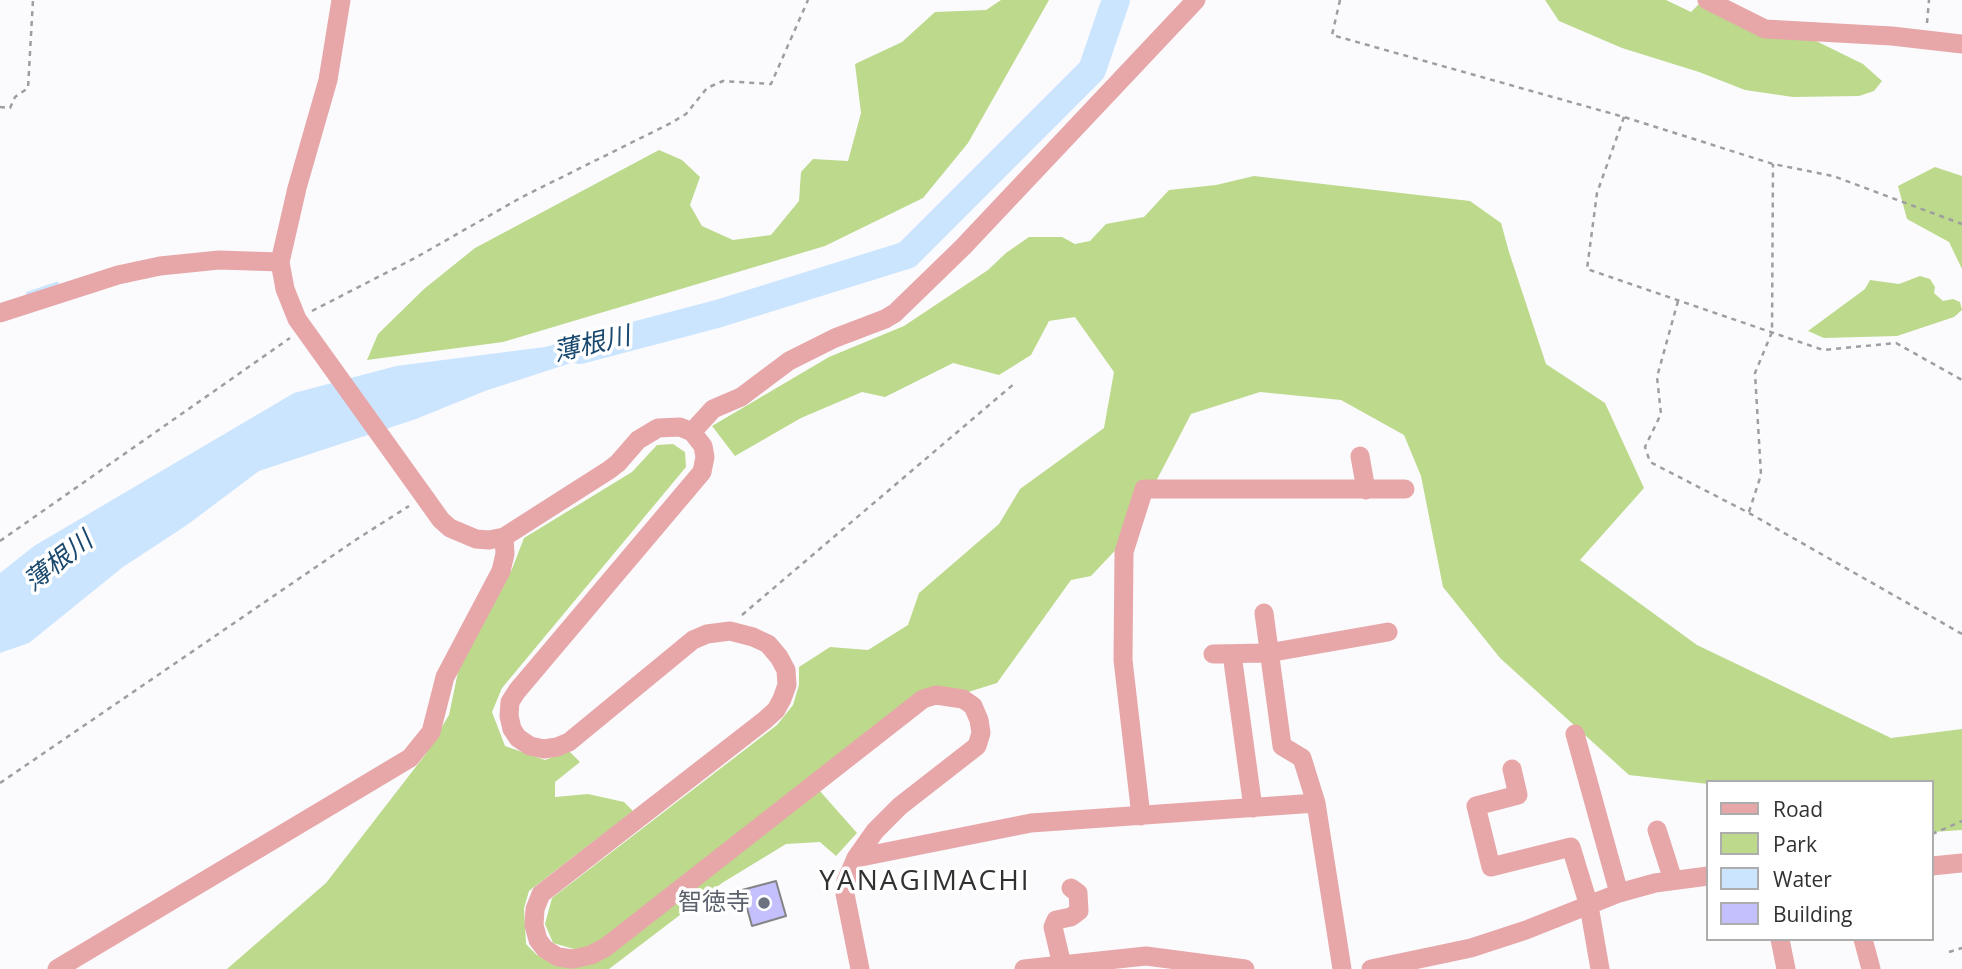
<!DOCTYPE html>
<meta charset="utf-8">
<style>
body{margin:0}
#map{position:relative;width:1962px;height:969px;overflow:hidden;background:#fbfbfe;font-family:"Open Sans",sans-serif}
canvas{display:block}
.legend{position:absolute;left:1706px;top:780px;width:228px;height:161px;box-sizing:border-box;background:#fff;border:2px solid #adadad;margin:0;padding:9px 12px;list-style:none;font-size:21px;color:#313132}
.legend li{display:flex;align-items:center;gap:14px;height:35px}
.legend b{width:35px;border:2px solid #adadad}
</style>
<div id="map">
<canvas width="1962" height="969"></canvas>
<ul class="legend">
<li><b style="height:9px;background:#e7a7a9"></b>Road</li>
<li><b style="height:19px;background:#bcd98c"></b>Park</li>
<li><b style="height:19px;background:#cce5fe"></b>Water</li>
<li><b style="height:19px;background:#c4c0fd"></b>Building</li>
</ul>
</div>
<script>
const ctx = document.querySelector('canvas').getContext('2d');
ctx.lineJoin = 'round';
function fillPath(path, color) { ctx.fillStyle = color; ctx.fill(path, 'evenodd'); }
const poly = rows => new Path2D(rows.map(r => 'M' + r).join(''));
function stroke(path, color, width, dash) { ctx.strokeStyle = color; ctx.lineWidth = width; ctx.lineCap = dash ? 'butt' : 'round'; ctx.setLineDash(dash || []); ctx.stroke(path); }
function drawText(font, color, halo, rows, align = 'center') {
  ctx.font = font + ' "Open Sans","Noto Sans JP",sans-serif'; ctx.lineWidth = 7; ctx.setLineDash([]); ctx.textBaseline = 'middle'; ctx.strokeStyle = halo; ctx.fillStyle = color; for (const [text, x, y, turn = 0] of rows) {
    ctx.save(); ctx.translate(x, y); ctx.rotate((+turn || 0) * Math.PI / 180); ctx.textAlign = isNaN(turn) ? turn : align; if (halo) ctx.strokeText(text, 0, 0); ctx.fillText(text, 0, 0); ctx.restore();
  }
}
fillPath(poly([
 [1001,0,1049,0,968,143,923,198,825,246,503,342,367,360,378,334,424,289,475,248,659,150,682,160,700,177,690,205,702,226,733,240,771,235,799,201,801,172,813,159,848,161,861,113,855,64,902,42,935,12,986,10],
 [1545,0,1666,0,1691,12,1701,2,1812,39,1863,64,1882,81,1874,91,1859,96,1793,97,1745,90,1699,72,1622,48,1559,21],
 [1935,167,1962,176,1962,269,1949,242,1907,219,1898,186],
 [1254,176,1470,201,1501,223,1509,252,1546,364,1605,403,1644,488,1580,560,1697,645,1891,738,1962,729,1962,830,1932,832,1932,782,1708,782,1708,784,1629,775,1500,658,1443,587,1421,476,1404,435,1341,400,1260,392,1191,414,1126,539,1091,576,1071,580,997,683,965,693,952,688,602,941,587,948,574,949,553,943,545,924,552,898,777,725,793,705,799,685,799,667,830,647,868,650,908,625,919,593,999,524,1020,489,1104,428,1114,372,1075,317,1049,321,1031,355,999,375,953,363,885,397,862,392,801,418,735,456,712,426,829,357,904,326,988,270,1006,253,1029,237,1062,237,1075,244,1090,241,1106,224,1144,217,1169,190,1216,185],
 [1920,276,1930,279,1935,287,1934,293,1943,301,1953,299,1960,302,1962,310,1954,317,1897,336,1824,338,1808,331,1865,289,1870,280,1899,284],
 [673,444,685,452,686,467,502,688,492,712,505,746,545,760,569,751,580,762,555,782,555,797,588,794,624,802,633,811,529,891,524,908,526,944,537,955,556,966,577,966,819,790,857,833,836,856,820,842,786,844,722,883,609,969,227,969,326,883,425,755,449,715,458,672,512,569,524,538,632,472,657,445]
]), '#bcd98c');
fillPath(poly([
 [620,327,611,350,485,391,416,419,259,471,187,525,123,567,29,643,0,653,0,573,34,546,294,393,396,366,545,347]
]), '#cce5fe');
stroke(poly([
 [28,294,57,284]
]), '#cce5fe', 4.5);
stroke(poly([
 [580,350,717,314,907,255,1092,70,1116,0]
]), '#cce5fe', 28);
const building = poly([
 [776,881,786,916,752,926,742,890,776,881]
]);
fillPath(building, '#c4c0fd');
stroke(building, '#848487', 2);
stroke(poly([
 [1340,0,1332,35,1624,117,1773,164,1833,176,1962,224],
 [1927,23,1929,0],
 [0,107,10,108,15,97,28,88,33,0],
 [1624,117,1597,193,1587,269,1823,350,1896,343,1962,380],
 [1678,301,1657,377,1661,414,1645,447,1650,462,1749,513,1962,634],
 [312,311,415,258,522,197,671,123,686,114,707,88,723,81,771,84,808,0],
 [1749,512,1761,475,1755,373,1772,332,1773,164],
 [0,541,290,338],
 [742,615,1015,383],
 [0,783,357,539,409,506],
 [1932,834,1962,821],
 [1949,952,1962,948]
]), '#9e9ea0', 2.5, [5, 5]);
stroke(poly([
 [341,0,328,80,297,188,280,262,285,289,297,319,441,520,450,528,476,539,489,540,504,537,609,470,618,463,638,440,658,428,680,427,692,432,703,446,705,457,702,472,517,691,510,702,509,716,512,729,518,738,530,746,544,749,557,747,569,742,693,640,707,634,730,631,753,637,768,644,779,657,786,670,787,685,782,699,776,710,765,720,541,894,535,909,534,925,538,940,545,949,558,957,573,959,591,955,606,947,923,699,936,695,963,699,973,706,979,720,981,733,977,746,900,806,875,831,856,858,846,881,845,894,860,969],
 [1707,0,1765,29,1892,36,1962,44],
 [0,313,118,275,160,266,219,260,280,262],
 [692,432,713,409,741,397,789,361,835,338,885,319,895,313,963,247,1196,0],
 [1360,456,1366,490],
 [1264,613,1282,746,1302,758,1316,803,1342,969],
 [1213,654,1268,653,1388,632],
 [1232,654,1253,808],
 [1575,734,1619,893],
 [1512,769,1518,795,1476,806,1491,867,1571,847,1589,906,1600,969],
 [1141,816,1123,660,1124,552,1144,489,1405,489],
 [1657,830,1673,880],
 [856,858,1031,823,1316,803],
 [1932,866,1962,863],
 [1780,939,1786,969],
 [1863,939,1871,969],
 [1062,965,1053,927,1056,920,1071,917,1079,911,1078,893,1071,888],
 [57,969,410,758,431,732,445,677,501,571,505,554,504,537],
 [1024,969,1146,956,1245,969],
 [1371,969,1471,948,1526,930,1619,893,1655,883,1708,876]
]), '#e7a7a9', 19);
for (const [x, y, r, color] of [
 [764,903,7,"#6b7280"]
]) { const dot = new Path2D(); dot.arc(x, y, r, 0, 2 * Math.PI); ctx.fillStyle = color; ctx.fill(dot); stroke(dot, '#fff', 2.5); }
drawText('24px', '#5b616d', '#fff', [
 ["智徳寺",750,903]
], 'right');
drawText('italic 26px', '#19486e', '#fff', [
 ["薄根川",592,345,-13],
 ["薄根川",59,562,-38]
]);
ctx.letterSpacing = '2px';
drawText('28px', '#313132', '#fff', [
 ["YANAGIMACHI",925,882]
]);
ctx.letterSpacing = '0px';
</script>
